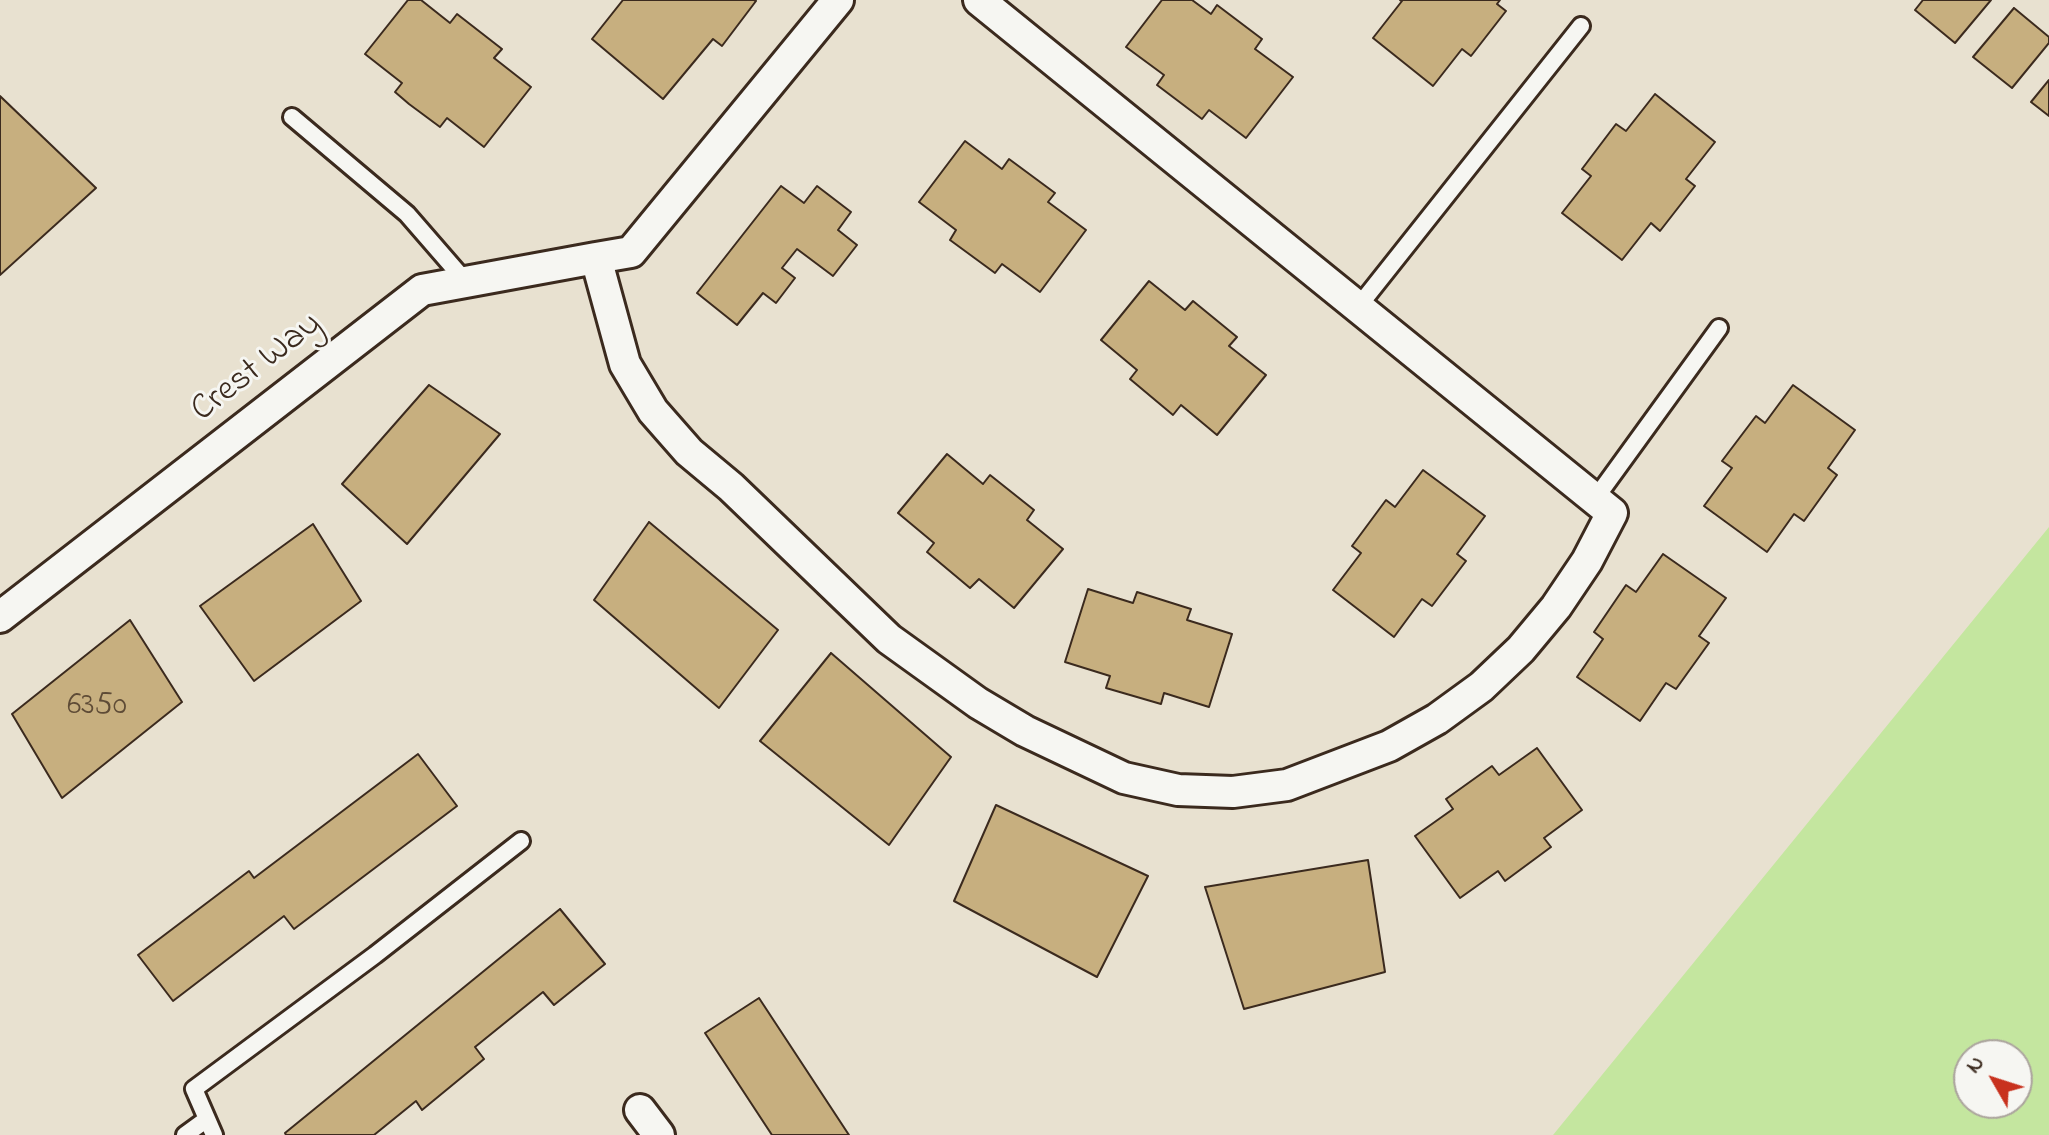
<!DOCTYPE html>
<style>
body{margin:0}
#map{position:relative;width:2049px;height:1135px;overflow:hidden;background:#e8e1d0;font-family:"Indie Flower",sans-serif}
canvas{display:block}
.north{position:absolute;left:1953px;top:1039px;width:80px;height:80px;box-sizing:border-box;background:#f6f6f2;border:2px solid #aba49d;border-radius:50%;rotate:309deg;font-size:22px;font-weight:700;line-height:32px;text-align:center;color:#3b2a1e}
.north::after{content:'';display:block;margin:auto;width:28px;height:36px;background:#c8321e;clip-path:polygon(50% 0,100% 100%,50% 72%,0 100%)}
</style>
<div id="map">
<canvas width="2049" height="1135"></canvas>
<div class="north">N</div>
</div>
<script>
const ctx = document.querySelector('canvas').getContext('2d');
ctx.lineJoin = 'round';
function fillPath(path, color) { ctx.fillStyle = color; ctx.fill(path, 'evenodd'); }
const poly = rows => new Path2D(rows.map(r => 'M' + r).join(''));
function stroke(path, color, width, dash) { ctx.strokeStyle = color; ctx.lineWidth = width; ctx.lineCap = dash ? 'butt' : 'round'; ctx.setLineDash(dash || []); ctx.stroke(path); }
function drawText(font, color, halo, rows, align = 'center') {
  ctx.font = font + ' "Indie Flower",sans-serif'; ctx.lineWidth = 6; ctx.setLineDash([]); ctx.textBaseline = 'middle'; ctx.strokeStyle = halo; ctx.fillStyle = color; for (const [text, x, y, turn = 0] of rows) {
    ctx.save(); ctx.translate(x, y); ctx.rotate((+turn || 0) * Math.PI / 180); ctx.textAlign = isNaN(turn) ? turn : align; if (halo) ctx.strokeText(text, 0, 0); ctx.fillText(text, 0, 0); ctx.restore();
  }
}
fillPath(poly([
 [2049,527,2049,1135,1553,1135],
 [1969,1055,2017,1055,2017,1103,1969,1103]
]), '#c4e69f');
const building = poly([
 [408,0,421,0,450,23,457,14,502,49,494,58,531,87,484,147,447,118,440,127,409,104,395,92,402,83,365,54,408,0],
 [623,0,754,0,756,1,722,46,713,39,663,99,592,39,623,0],
 [1162,0,1192,0,1211,14,1217,5,1262,39,1255,49,1293,77,1246,138,1209,110,1202,119,1157,85,1164,75,1126,47,1162,0],
 [1400,0,1500,0,1497,4,1506,11,1471,56,1462,49,1433,86,1373,38,1402,1,1400,0],
 [1923,0,1991,0,1955,43,1915,10,1923,0],
 [2014,8,2049,37,2049,43,2012,88,1973,57,2014,8],
 [2049,80,2049,116,2031,102,2049,80],
 [1655,94,1715,142,1686,179,1695,186,1660,231,1651,223,1622,260,1562,213,1591,176,1582,169,1616,124,1626,131,1655,94],
 [0,96,96,188,0,275,0,96],
 [965,141,1002,169,1009,159,1055,193,1048,202,1086,230,1040,292,1002,264,995,273,950,240,956,230,919,202,965,141],
 [781,186,804,203,817,186,851,212,838,230,857,245,833,276,797,249,782,268,795,278,776,303,763,293,737,325,697,293,781,186],
 [1149,281,1185,310,1193,301,1237,337,1229,346,1266,375,1217,435,1181,405,1173,415,1130,379,1137,370,1101,340,1149,281],
 [429,385,500,434,407,544,342,484,429,385],
 [1793,385,1855,430,1828,468,1837,475,1804,521,1794,514,1767,552,1704,506,1732,468,1722,461,1756,416,1765,423,1793,385],
 [947,454,983,484,990,475,1034,510,1027,520,1063,549,1014,608,979,579,970,588,927,552,934,543,898,513,947,454],
 [1423,470,1485,516,1457,554,1466,561,1432,606,1422,599,1394,637,1333,590,1361,553,1352,546,1386,500,1395,507,1423,470],
 [649,522,778,630,719,708,594,600,649,522],
 [313,524,361,601,254,681,200,606,313,524],
 [1663,554,1726,598,1699,636,1709,643,1676,689,1666,683,1640,721,1577,677,1603,639,1594,632,1626,585,1636,592,1663,554],
 [1088,589,1133,603,1137,592,1191,609,1187,620,1232,634,1209,707,1164,693,1161,704,1106,688,1110,676,1065,662,1088,589],
 [130,620,182,702,62,798,12,714,130,620],
 [831,653,951,757,889,845,760,741,831,653],
 [1537,748,1582,810,1544,838,1551,847,1505,881,1498,871,1460,898,1415,836,1453,809,1446,799,1492,766,1499,775,1537,748],
 [418,754,457,806,294,929,284,916,173,1001,138,955,249,871,254,878,418,754],
 [996,805,1148,876,1097,977,954,901,996,805],
 [1368,860,1385,972,1244,1009,1205,887,1368,860],
 [560,909,605,964,554,1005,543,992,475,1047,484,1059,422,1110,416,1101,374,1135,286,1135,285,1133,560,909],
 [759,998,849,1135,772,1135,705,1033,759,998]
]);
fillPath(building, '#c7af7f');
stroke(building, '#3b2a1e', 2);
const lane = poly([
 [292,117,407,214,466,282],
 [1358,307,1581,26],
 [1595,499,1719,328],
 [185,1135,207,1119],
 [214,1135,194,1089,375,955,521,841]
]);
const street = poly([
 [838,0,631,252,596,258,625,364,653,411,689,452,731,487,889,639,978,703,1025,731,1124,778,1178,790,1233,792,1287,785,1389,746,1437,719,1481,687,1521,649,1556,607,1587,561,1612,513,979,0],
 [0,617,422,290,596,258],
 [640,1110,659,1135]
]);
stroke(lane, '#3b2a1e', 22);
stroke(street, '#3b2a1e', 36);
stroke(lane, '#f6f6f2', 16);
stroke(street, '#f6f6f2', 30);
drawText('32px', '#5e4b36', null, [
 ["6350",97,708]
]);
drawText('36px', '#3b2a1e', '#f6f6f2', [
 ["Crest Way",258,369,-38]
]);
</script>
